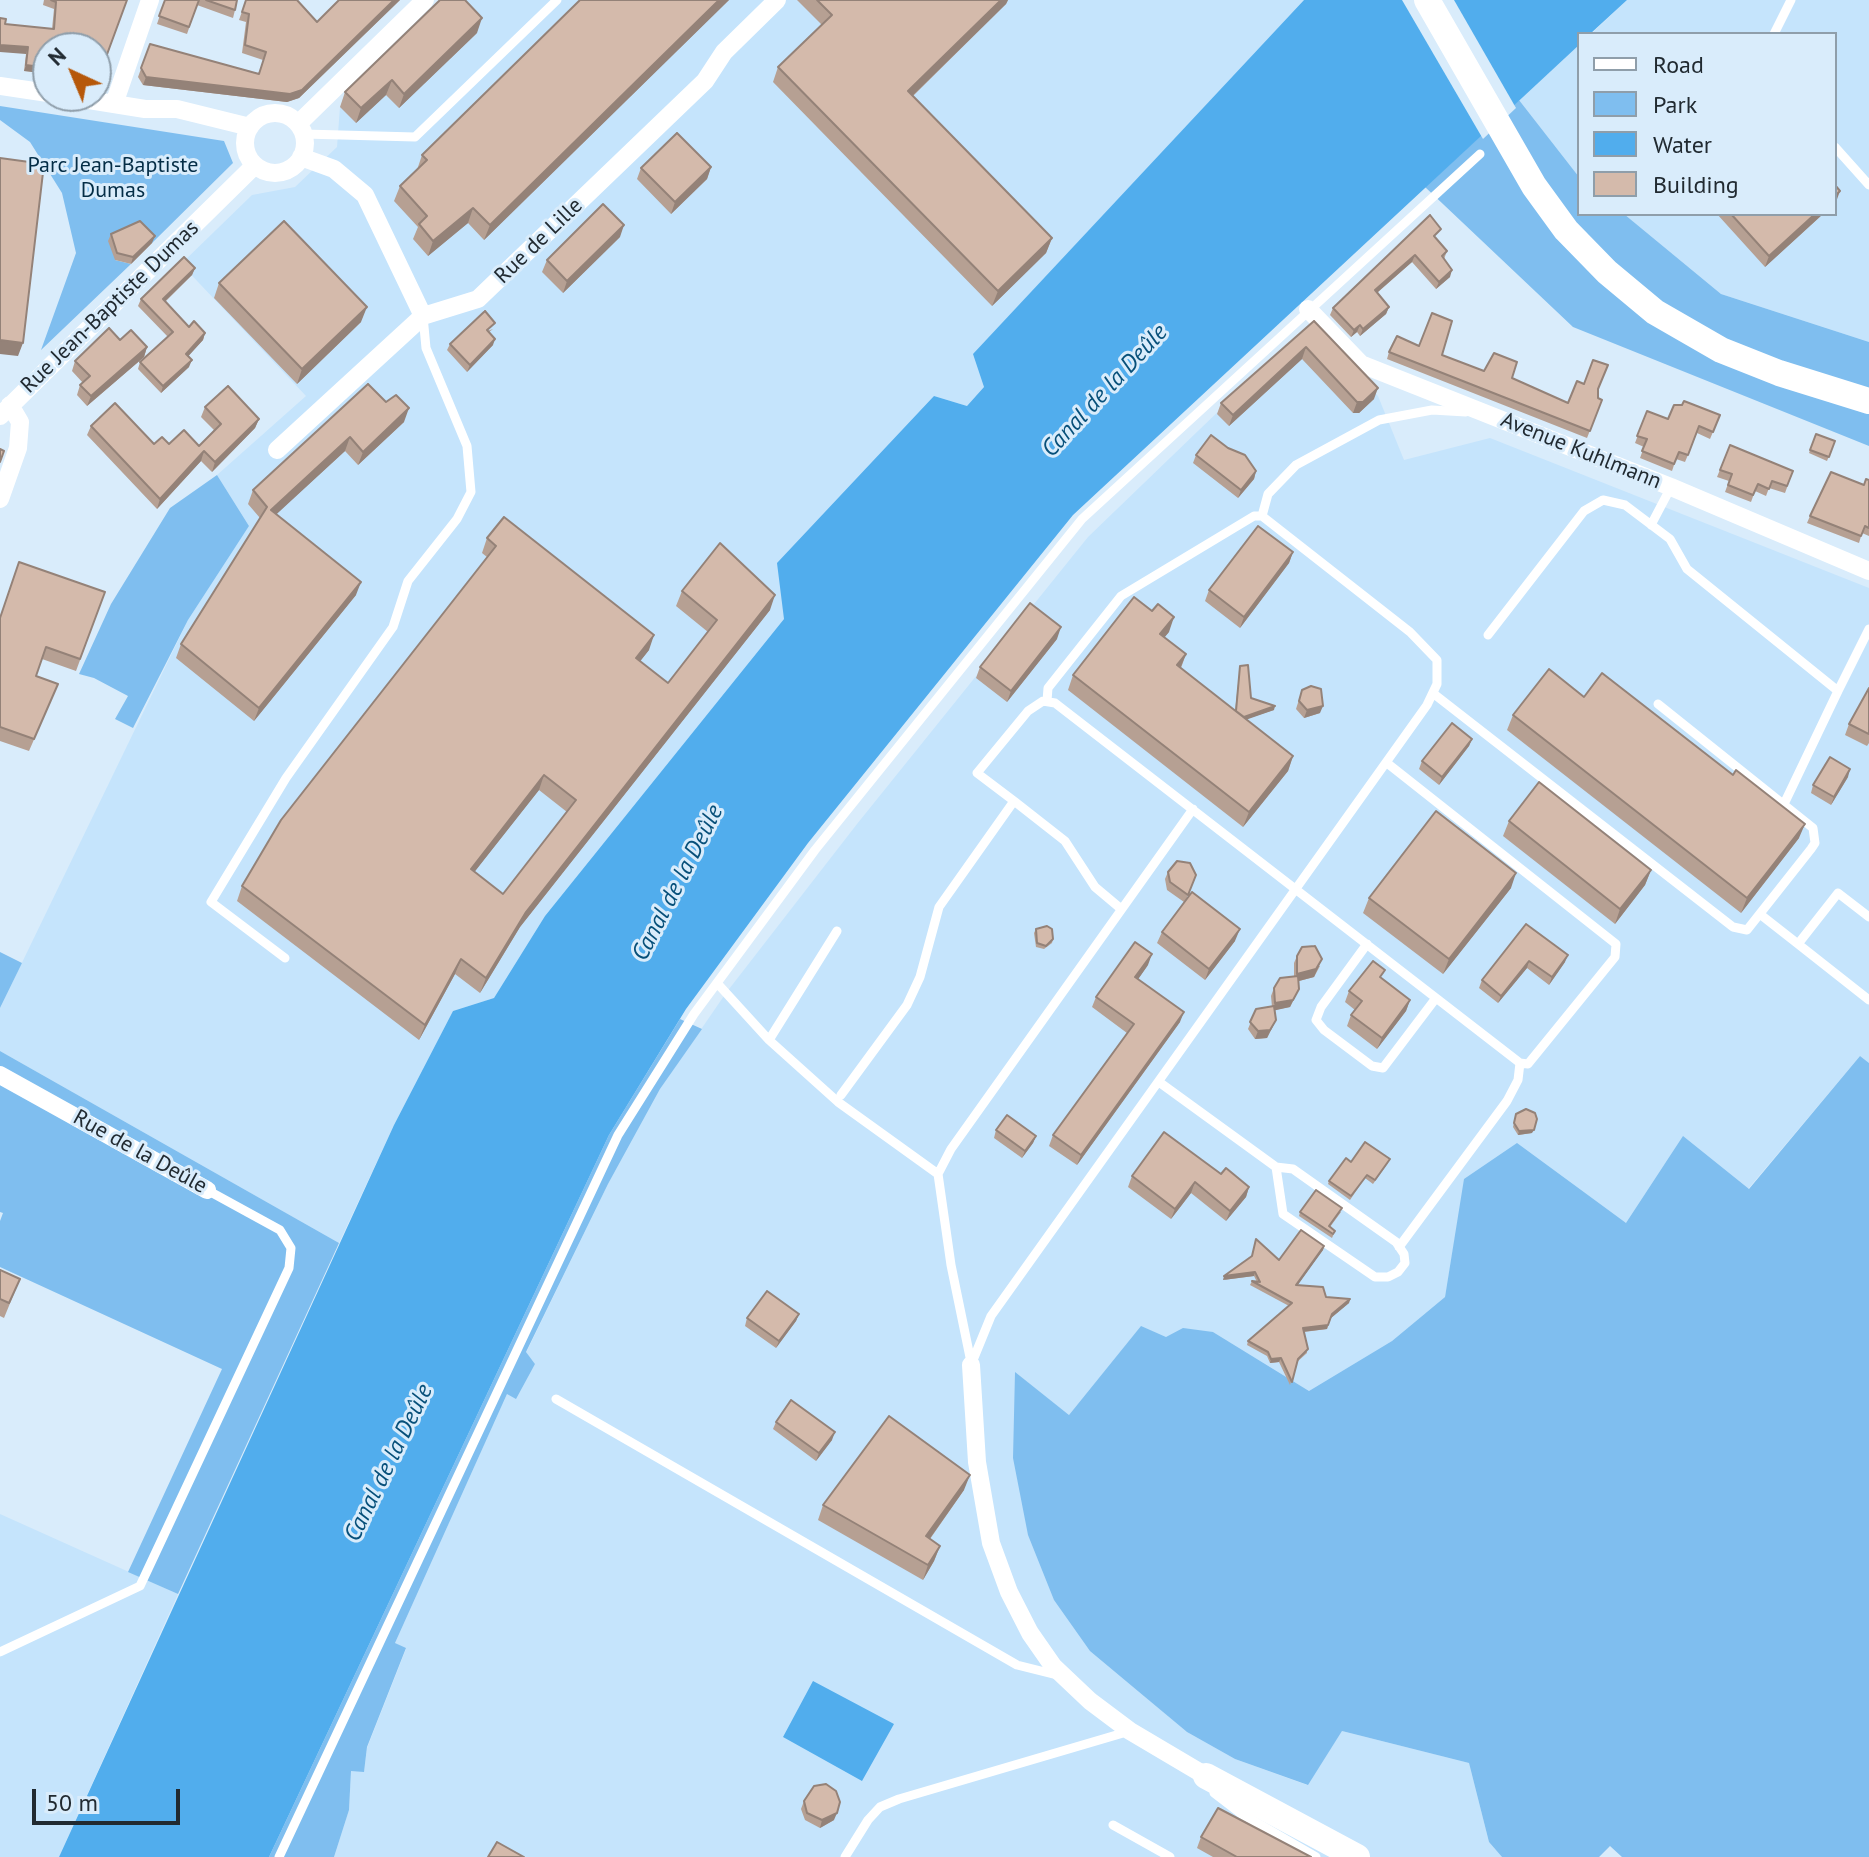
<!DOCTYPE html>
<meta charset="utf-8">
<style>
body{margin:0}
#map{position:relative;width:1869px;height:1857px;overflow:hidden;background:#d9ecfb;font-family:"PT Sans",sans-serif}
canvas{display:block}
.legend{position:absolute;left:1577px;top:32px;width:260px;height:184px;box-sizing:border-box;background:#d9ecfb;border:2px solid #8f9eaa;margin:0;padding:10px 14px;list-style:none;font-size:24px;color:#212a31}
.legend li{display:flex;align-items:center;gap:16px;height:40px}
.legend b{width:40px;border:2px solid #8f9eaa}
.north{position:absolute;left:32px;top:32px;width:80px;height:80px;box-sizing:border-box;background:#d9ecfb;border:2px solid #8f9eaa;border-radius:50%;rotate:316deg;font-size:22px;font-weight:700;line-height:32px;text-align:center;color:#212a31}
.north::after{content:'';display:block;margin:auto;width:28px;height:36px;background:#b6580a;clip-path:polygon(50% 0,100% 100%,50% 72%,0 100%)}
.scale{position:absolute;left:32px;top:1789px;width:148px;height:36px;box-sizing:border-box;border:4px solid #212a31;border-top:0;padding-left:10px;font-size:24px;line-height:28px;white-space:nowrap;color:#212a31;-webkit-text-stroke:6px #d9ecfb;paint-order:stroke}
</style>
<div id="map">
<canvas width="1869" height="1857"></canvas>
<ul class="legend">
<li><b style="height:10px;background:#fff"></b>Road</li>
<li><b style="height:22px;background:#7fbeef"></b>Park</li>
<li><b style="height:22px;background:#51aded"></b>Water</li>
<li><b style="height:22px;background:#d4baab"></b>Building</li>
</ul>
<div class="north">N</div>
<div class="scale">50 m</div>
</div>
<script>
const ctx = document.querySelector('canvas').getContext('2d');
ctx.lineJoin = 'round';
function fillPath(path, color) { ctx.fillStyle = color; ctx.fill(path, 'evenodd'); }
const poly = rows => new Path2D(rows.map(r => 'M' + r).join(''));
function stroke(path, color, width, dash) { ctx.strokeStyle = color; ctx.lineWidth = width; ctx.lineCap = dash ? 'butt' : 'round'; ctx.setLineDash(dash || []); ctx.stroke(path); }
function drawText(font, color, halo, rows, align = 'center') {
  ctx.font = font + ' "PT Sans",sans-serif'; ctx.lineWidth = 6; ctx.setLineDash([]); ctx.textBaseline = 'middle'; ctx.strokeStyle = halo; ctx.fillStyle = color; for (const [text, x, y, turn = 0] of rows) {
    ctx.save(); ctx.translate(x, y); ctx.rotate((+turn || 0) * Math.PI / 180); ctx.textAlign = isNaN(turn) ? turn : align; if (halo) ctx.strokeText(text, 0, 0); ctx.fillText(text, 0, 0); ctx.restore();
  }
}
fillPath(poly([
 [450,0,1304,0,974,354,984,387,967,406,934,396,784,619,545,916,494,998,453,1011,394,1125,339,1243,0,1051,0,1008,188,620,249,526,217,475,306,396,181,264,252,195,295,187,337,147,340,107],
 [1627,0,1869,0,1869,342,1721,294,1624,214,1835,214,1835,34,1591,34],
 [1579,45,1579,177,1519,100],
 [1309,324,1378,396,1404,460,1490,438,1869,588,1869,1063,1860,1056,1748,1189,1626,1223,1465,1179,1445,1297,1392,1341,1309,1391,1213,1332,1166,1337,1141,1327,1069,1415,1015,1373,1145,1696,1187,1732,1235,1759,1307,1785,1342,1731,1469,1763,1489,1842,1502,1857,334,1857,349,1810,351,1770,364,1771,367,1748,406,1649,395,1643,507,1394,535,1364,526,1353,608,1184,660,1089,726,993,857,824,1088,537],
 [0,1514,178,1594,59,1857,0,1857]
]), '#c5e4fc');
fillPath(poly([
 [1519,100,1579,177,1579,214,1624,214,1721,294,1869,342,1869,446,1573,327,1425,187],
 [0,106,224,141,233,163,152,243,137,228,115,260,131,264,41,350,76,253,62,193,30,142,0,120],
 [217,475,249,526,188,620,133,728,115,719,128,696,94,678,79,674,111,604,170,508],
 [0,952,22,963,0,1008],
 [680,1019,702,1029,660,1089,608,1184,526,1352,535,1364,516,1399,507,1394,395,1643,406,1648,367,1747,364,1772,351,1771,349,1810,334,1857,269,1857,609,1135],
 [0,1051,339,1243,178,1594,128,1572,222,1369,0,1267,0,1221,3,1213,0,1212],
 [1860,1056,1869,1063,1869,1857,1622,1857,1610,1846,1599,1857,1502,1857,1489,1842,1469,1763,1342,1731,1308,1785,1235,1759,1187,1732,1090,1651,1054,1600,1028,1535,1013,1458,1015,1372,1069,1415,1141,1326,1166,1337,1183,1328,1213,1332,1309,1391,1392,1341,1445,1297,1464,1179,1517,1143,1626,1223,1683,1136,1749,1189]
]), '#7fbeef');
fillPath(poly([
 [1304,0,1627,0,1590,34,1579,34,1579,45,1073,515,808,843,686,1009,609,1135,269,1857,59,1857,394,1125,453,1011,494,998,545,916,784,619,777,563,934,396,967,406,984,387,973,354],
 [813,1681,894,1724,862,1781,783,1737]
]), '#51aded');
fillPath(poly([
 [1402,0,1454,0,1516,108,1483,139]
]), '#d9ecfb');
stroke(poly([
 [1774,34,1791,0],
 [304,134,415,137,557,0],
 [1835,147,1869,185],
 [1262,516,1268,494,1296,465,1379,420,1432,410,1466,412],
 [1651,525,1671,487],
 [1488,635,1584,511,1603,500,1625,505,1670,539,1687,569,1838,691,1784,804],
 [1838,691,1869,629],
 [1434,694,1733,927,1747,930,1811,849,1815,843,1813,828,1658,704],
 [1014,801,1065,841,1095,887,1120,908],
 [1761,915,1798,944],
 [1869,917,1838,893,1798,944,1869,1000],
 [1367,944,1321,1007,1316,1020,1324,1030,1372,1066,1383,1068,1436,998],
 [285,958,211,902,286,778,393,627,408,581,457,519,471,492,467,446,426,348,423,316],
 [717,983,769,1040,838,1102,938,1174],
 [769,1040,837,931],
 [1159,1082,1276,1167,1283,1214,1375,1277,1388,1277,1398,1272,1405,1263,1404,1254,1396,1242,1293,1169,1276,1167],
 [841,1095,907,1005,920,977,939,907,1014,801,977,773,1028,711,1043,701,1055,703,1520,1063,1528,1064,1615,957,1616,944,1387,763],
 [1399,1247,1507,1101,1518,1080,1520,1063],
 [971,1362,951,1265,938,1174,951,1149,1193,809],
 [971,1365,991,1316,1427,705,1437,684,1437,660,1410,632,1262,516,1254,516,1121,596,1048,688,1047,701],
 [556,1399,1017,1665,1057,1675],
 [0,1652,140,1586,289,1268,291,1248,280,1230,207,1190],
 [1214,1793,1240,1813,1316,1857],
 [1113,1825,1170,1857],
 [279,1857,618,1135,694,1014,815,850,1082,519,1480,154],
 [845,1857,868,1820,880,1807,899,1799,1130,1731]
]), '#fff', 9);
stroke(poly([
 [0,86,48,93],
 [64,96,145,109,177,109,250,127],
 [114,104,150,0],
 '245 143a30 30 0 1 1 60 0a30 30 0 1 1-60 0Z',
 [298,124,425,0],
 [301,157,334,169,365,195,423,316],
 [1308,309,1361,364,1671,487,1869,571],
 [0,416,255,165],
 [277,450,423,316,478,299,705,81,724,52,777,0],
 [0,499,18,448,20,422,10,405],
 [0,1075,207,1190],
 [971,1365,977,1462,991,1543,1009,1592,1030,1633,1053,1666,1090,1701,1130,1731,1206,1776]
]), '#fff', 18);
stroke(poly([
 [1427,0,1534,186,1566,230,1607,272,1655,312,1721,350,1779,373,1869,401],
 [1206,1776,1357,1857]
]), '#fff', 26);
fillPath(poly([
 [44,0,127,0,100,75,24,71,26,54,5,24,52,29,54,9,43,5],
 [165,0,237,0,235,10,233,18,197,5,187,34,157,24],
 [246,0,317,22,339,0,400,0,299,98,287,102,143,85,138,77,150,44,259,74,263,60,242,53,246,22,239,20],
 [580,0,729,0,484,240,468,223,428,256,413,239,418,227,394,201,400,186,417,170,422,155],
 [797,0,1008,0,1006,4,913,96,1052,238,1046,253,992,306,773,82,778,67,822,25],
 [477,33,399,108,386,95,356,123,340,107,345,92],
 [711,167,707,179,671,214,637,179,641,168],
 [1717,214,1823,214,1765,267],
 [111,234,152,243,131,264,115,260,108,241],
 [1439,236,1436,238,1447,251,1444,259,1450,277,1436,289,1412,262,1377,293,1389,307,1386,314,1360,336,1357,332,1351,337,1330,315,1333,308],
 [620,237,563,293,542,272,547,260],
 [195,268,192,275,165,302,189,327,205,333,203,340,188,356,189,367,161,393,138,369,140,362,168,337,138,306,141,299],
 [219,283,361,322,297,384,214,298],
 [1314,321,1374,399,1359,413,1353,413,1302,359,1229,426,1217,414,1221,403],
 [493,329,489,332,493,345,467,372,447,350,450,344],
 [120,340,147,347,144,357,87,406,77,395,80,385,83,383,72,371,75,361],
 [1389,352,1442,355,1484,371,1512,378,1568,403,1598,390,1598,398,1602,400,1587,438,1387,359],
 [368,384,404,422,358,465,345,451,276,514,356,595,254,721,176,658,181,644,260,518,248,504,253,490],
 [205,407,259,419,255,428,212,472,201,461,157,509,87,435,91,426,154,444,199,446,214,430,201,417],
 [1647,411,1668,419,1720,415,1710,439,1697,433,1685,462,1676,459,1672,471,1640,458,1644,447,1635,443],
 [1816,434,1835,441,1827,461,1809,453],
 [1730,445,1793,471,1785,493,1769,488,1766,496,1755,491,1751,502,1725,492,1729,481,1717,477],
 [1228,448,1256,471,1254,479,1238,498,1193,463,1196,455],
 [1869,480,1869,536,1862,533,1859,543,1807,523,1810,516,1864,485],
 [487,538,649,650,640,661,668,683,708,632,676,606,682,591,770,610,520,927,480,993,455,974,419,1040,237,901,242,886,487,557,482,553],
 [539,790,567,812,503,894,474,872],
 [1293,552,1289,563,1240,628,1205,601,1209,590],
 [105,592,76,671,42,659,36,676,53,696,29,751,0,741,0,617],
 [1169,632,1164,637,1186,654,1181,668,1235,711,1240,666,1251,698,1274,710,1246,719,1293,756,1288,771,1243,827,1068,690,1073,675],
 [1057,639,1007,702,976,678,980,667],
 [1869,688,1869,743,1867,746,1845,735,1849,724],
 [1302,690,1320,713,1304,718,1296,709],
 [1584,697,1799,838,1741,913,1507,730,1513,715],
 [1472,739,1469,746,1439,785,1419,769,1422,761],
 [1848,777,1831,805,1811,793,1813,785],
 [1509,821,1651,870,1645,885,1615,924,1503,836],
 [1168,872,1196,875,1186,900,1235,941,1205,980,1157,943,1162,932,1184,902,1167,890,1165,879],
 [1511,888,1443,974,1363,913,1369,898],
 [1526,924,1565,962,1549,985,1527,968,1498,1003,1479,988,1482,980],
 [1036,929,1053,939,1052,943,1044,949,1036,947,1034,933],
 [1297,956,1320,966,1314,977,1299,981,1299,989,1290,1007,1274,1010,1276,1020,1267,1038,1255,1039,1248,1029,1256,1009,1272,1007,1271,996,1274,988,1294,976,1294,963],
 [1148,965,1138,979,1180,1022,1077,1165,1049,1146,1053,1135,1127,1033,1092,1007,1096,997],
 [1382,979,1410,1000,1406,1011,1377,1049,1347,1026,1351,1015,1355,1010,1345,1002,1349,991],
 [1516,1114,1532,1133,1518,1135,1513,1127],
 [996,1130,1036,1136,1033,1143,1022,1158,994,1138],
 [1351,1162,1388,1163,1373,1184,1365,1178,1350,1200,1328,1184,1329,1181],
 [1132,1176,1249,1187,1246,1197,1226,1221,1191,1193,1171,1219,1128,1187],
 [1300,1212,1341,1212,1330,1227,1335,1231,1332,1238,1299,1216],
 [1324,1246,1323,1250,1297,1285,1326,1297,1350,1299,1349,1303,1331,1318,1327,1329,1304,1332,1307,1353,1297,1362,1290,1385,1279,1362,1270,1363,1267,1356,1247,1345,1248,1341,1289,1306,1250,1285,1252,1281,1257,1282,1254,1276,1223,1280,1279,1260],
 [0,1270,20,1279,4,1318,0,1316],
 [799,1314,796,1321,776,1348,745,1326,747,1318],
 [776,1422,832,1440,816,1461,773,1429],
 [964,1490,930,1539,940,1546,934,1561,923,1580,818,1520,823,1505],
 [804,1801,834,1820,820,1828,805,1820,801,1809],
 [1201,1837,1311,1857,1213,1857,1197,1848]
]), '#b6a093');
fillPath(poly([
 [394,0,400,0,299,98,287,102,143,85,146,77,290,94],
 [719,0,729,0,484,240,490,225],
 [1001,0,1008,0,1006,4,902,106,908,91],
 [482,18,477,33,399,108,404,94],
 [0,45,28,47,26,54,0,52],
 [26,65,48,68,48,74,24,71],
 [102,68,100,75,96,77,96,72],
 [392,80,386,95,356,123,361,108],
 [711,167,707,179,671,214,675,202],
 [1840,191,1836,202,1835,203,1835,196],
 [473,208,468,223,428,256,433,241],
 [1815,214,1823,214,1765,267,1769,256],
 [624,225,620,237,563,293,567,281],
 [155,236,152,243,131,264,133,257],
 [1052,238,1046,253,992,306,998,291],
 [1415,255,1412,262,1372,297,1375,290],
 [195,268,192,275,160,306,163,299],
 [1452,270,1450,277,1436,289,1439,282],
 [367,307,361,322,297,384,302,369],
 [1389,307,1386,314,1360,336,1363,329],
 [1360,325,1357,332,1351,337,1354,330],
 [205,333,203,340,184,361,186,354],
 [495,339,493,345,467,372,470,365],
 [0,340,23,343,18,356,0,354],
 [147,347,144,357,87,406,91,396],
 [1306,347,1302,359,1229,426,1233,415],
 [192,360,189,367,161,393,163,386],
 [1378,388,1374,399,1359,413,1353,413,1357,402],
 [409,408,404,422,358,465,363,452],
 [259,419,255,428,212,472,215,462],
 [350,437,345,451,267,523,271,510],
 [204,451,201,461,157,509,160,499],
 [1256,471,1254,479,1238,498,1241,490],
 [1293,552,1289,563,1240,628,1244,617],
 [361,582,356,595,254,721,259,708],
 [775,595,770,610,520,927,480,993,486,978,526,912],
 [1174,617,1169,632,1155,649,1160,634],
 [1061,627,1057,639,1007,702,1011,691],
 [654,635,649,650,631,673,636,658],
 [1186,654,1180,669,1177,665],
 [1275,706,1274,710,1234,724,1235,720],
 [1323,706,1320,713,1304,718,1307,710],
 [1472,739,1469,746,1439,785,1442,777],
 [1293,756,1288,771,1243,827,1249,812],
 [1850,769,1848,777,1831,805,1834,797],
 [544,775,539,790,465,884,471,869],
 [1805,824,1799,838,1741,913,1747,898],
 [1651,870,1645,885,1615,924,1620,909],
 [1516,873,1511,888,1443,974,1449,959],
 [1240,929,1235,941,1205,980,1209,969],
 [1152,954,1148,965,1132,988,1135,977],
 [1568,955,1565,962,1549,985,1552,977],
 [461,959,455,974,419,1040,425,1025],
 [1322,959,1314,977,1295,982,1297,974],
 [1529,961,1527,968,1498,1003,1501,996],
 [1299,989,1290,1007,1272,1011,1275,1003],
 [1410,1000,1406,1011,1377,1049,1382,1038],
 [1184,1012,1180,1022,1077,1165,1081,1155],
 [1276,1020,1267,1038,1255,1039,1258,1031],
 [1534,1130,1532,1133,1518,1135,1519,1131],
 [1036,1136,1033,1143,1022,1158,1025,1151],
 [1195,1182,1191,1193,1171,1219,1175,1209],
 [1249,1187,1246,1197,1226,1221,1230,1211],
 [1324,1246,1323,1250,1295,1289,1296,1285],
 [1255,1272,1254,1276,1223,1280,1224,1276],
 [1350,1299,1349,1303,1331,1318,1332,1314],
 [799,1314,796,1321,776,1348,779,1341],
 [1328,1325,1327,1329,1301,1332,1303,1328],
 [1281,1358,1279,1362,1270,1363,1271,1359],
 [835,1432,832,1440,816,1461,819,1453],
 [970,1475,964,1490,921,1551,926,1536],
 [940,1546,934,1561,923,1580,928,1565],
 [837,1813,834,1820,820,1828,822,1820]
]), '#948278');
const building = poly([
 [51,0,127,0,102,68,96,72,96,48,48,48,48,68,26,65,28,47,0,45,0,18,6,19,5,24,54,29,56,2,51,0],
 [165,0,199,0,189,27,159,16,165,0],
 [206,0,237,0,235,10,206,0],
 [246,0,297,0,317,22,339,0,394,0,302,90,290,94,146,77,141,68,150,44,259,74,266,52,245,45,249,14,242,12,246,0],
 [440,0,465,0,482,18,404,94,392,80,361,108,345,92,440,0],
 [580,0,719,0,490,225,473,208,433,241,419,224,427,216,400,186,427,160,422,155,580,0],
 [817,0,1001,0,908,91,1052,238,998,291,778,67,832,15,817,0],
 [677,133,711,167,675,202,641,168,677,133],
 [0,158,44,164,23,343,0,340,0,158],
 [1835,185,1840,191,1835,196,1835,185],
 [603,204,624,225,567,281,547,260,603,204],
 [1731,214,1815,214,1769,256,1731,214],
 [1430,215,1441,229,1434,236,1447,251,1442,256,1452,270,1439,282,1415,255,1375,290,1389,307,1363,329,1360,325,1354,330,1333,308,1430,215],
 [140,221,155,236,133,257,117,253,111,234,140,221],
 [284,221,367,307,302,369,219,283,284,221],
 [184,257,195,268,163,299,189,327,194,321,205,333,186,354,192,360,163,386,140,362,173,332,141,299,184,257],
 [485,311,495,323,487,330,495,339,470,365,450,344,485,311],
 [1432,313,1452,321,1442,355,1484,371,1494,353,1517,362,1512,378,1568,403,1577,381,1584,384,1593,360,1608,365,1598,389,1598,398,1602,400,1590,431,1389,352,1397,336,1419,346,1432,313],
 [1314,321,1378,388,1363,402,1357,402,1306,347,1233,415,1221,403,1314,321],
 [109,328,120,340,131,330,147,347,91,396,80,385,90,376,75,361,109,328],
 [368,384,386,402,396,395,409,408,363,452,350,437,271,510,361,582,259,708,181,644,267,507,253,490,368,384],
 [228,386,259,419,215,462,204,451,160,499,91,426,115,403,154,444,162,437,169,444,184,430,199,446,221,424,205,407,228,386],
 [1684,401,1720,415,1713,432,1699,426,1688,455,1679,452,1674,464,1642,451,1647,439,1637,436,1647,411,1668,419,1674,405,1682,405,1684,401],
 [1816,434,1835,441,1829,457,1810,450,1816,434],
 [1211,435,1228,448,1245,455,1256,471,1241,490,1196,455,1211,435],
 [1730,445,1793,471,1787,486,1772,481,1769,489,1758,484,1753,495,1728,485,1732,474,1720,470,1730,445],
 [0,449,4,451,0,462,0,449],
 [1831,472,1864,485,1866,479,1869,480,1869,528,1865,526,1861,536,1810,516,1831,472],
 [504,517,654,635,636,658,668,683,717,620,682,591,720,543,775,595,526,912,486,978,461,959,425,1025,242,886,281,820,496,546,487,538,504,517],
 [544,775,576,800,503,894,471,869,544,775],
 [1258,526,1293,552,1244,617,1209,590,1258,526],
 [19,562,105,592,80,659,46,647,36,676,58,684,34,739,0,727,0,618,19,562],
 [1134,597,1152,611,1158,604,1174,617,1160,634,1186,654,1177,665,1293,756,1249,812,1073,675,1134,597],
 [1030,603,1061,627,1011,691,980,667,1030,603],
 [1248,665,1251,698,1275,706,1244,717,1236,711,1240,666,1248,665],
 [1549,669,1584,697,1602,673,1733,775,1736,770,1805,824,1747,898,1513,715,1549,669],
 [1311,686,1321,689,1323,706,1307,710,1299,701,1302,690,1311,686],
 [1869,688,1869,734,1849,724,1869,688],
 [1452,723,1472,739,1442,777,1422,761,1452,723],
 [1830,757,1850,769,1834,797,1813,785,1830,757],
 [1539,782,1651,870,1620,909,1509,821,1539,782],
 [1436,811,1516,873,1449,959,1369,898,1436,811],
 [1177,861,1190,863,1196,875,1188,895,1170,882,1168,872,1177,861],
 [1192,892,1240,929,1209,969,1162,932,1192,892],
 [1526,924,1568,955,1552,977,1529,961,1501,996,1482,980,1526,924],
 [1047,926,1052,929,1053,939,1046,946,1037,943,1036,929,1047,926],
 [1135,942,1152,954,1135,977,1184,1012,1081,1155,1053,1135,1134,1024,1096,997,1135,942],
 [1315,946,1322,959,1316,969,1297,974,1297,956,1302,947,1315,946],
 [1373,961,1385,970,1380,977,1410,1000,1382,1038,1351,1015,1362,1001,1349,991,1373,961],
 [1298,976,1299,989,1293,1000,1275,1003,1274,988,1280,978,1298,976],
 [1274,1006,1276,1020,1270,1030,1258,1031,1250,1022,1256,1009,1274,1006],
 [1526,1109,1535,1113,1537,1119,1534,1130,1519,1131,1514,1123,1516,1114,1526,1109],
 [1007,1115,1036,1136,1025,1151,996,1130,1007,1115],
 [1164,1132,1221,1174,1226,1168,1249,1187,1230,1211,1195,1182,1175,1209,1132,1176,1164,1132],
 [1365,1142,1390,1159,1375,1180,1367,1175,1351,1196,1329,1181,1346,1158,1351,1162,1365,1142],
 [1316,1190,1342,1208,1329,1226,1335,1231,1333,1234,1300,1212,1316,1190],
 [1301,1230,1324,1246,1296,1285,1323,1287,1326,1297,1350,1299,1332,1314,1328,1325,1303,1328,1308,1349,1298,1359,1292,1382,1281,1358,1271,1359,1268,1352,1248,1341,1292,1303,1252,1281,1260,1282,1255,1272,1224,1276,1252,1256,1256,1239,1279,1260,1301,1230],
 [0,1270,20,1279,9,1303,0,1299,0,1270],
 [767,1291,799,1314,779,1341,747,1318,767,1291],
 [791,1400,835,1432,819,1453,776,1422,791,1400],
 [889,1416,970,1475,926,1536,940,1546,928,1565,823,1505,889,1416],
 [826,1784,836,1791,840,1802,837,1813,822,1820,807,1813,804,1801,814,1786,826,1784],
 [1218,1808,1311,1857,1237,1857,1201,1837,1218,1808],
 [497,1842,524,1857,488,1857,497,1842]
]);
fillPath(building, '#d4baab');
stroke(building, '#948278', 2);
drawText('22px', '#042d46', '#d9ecfb', [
 ["Parc Jean-Baptiste",113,166],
 ["Dumas",113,191]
]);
drawText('22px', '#212a31', '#d9ecfb', [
 ["Rue de Lille",539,241,-44],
 ["Rue Jean-Baptiste Dumas",110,307,-44],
 ["Avenue Kuhlmann",1581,451,22],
 ["Rue de la Deûle",140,1152,29]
]);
drawText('italic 24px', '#07507a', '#d9ecfb', [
 ["Canal de la Deûle",1105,391,-47],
 ["Canal de la Deûle",678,883,-63],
 ["Canal de la Deûle",389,1463,-64]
]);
</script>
